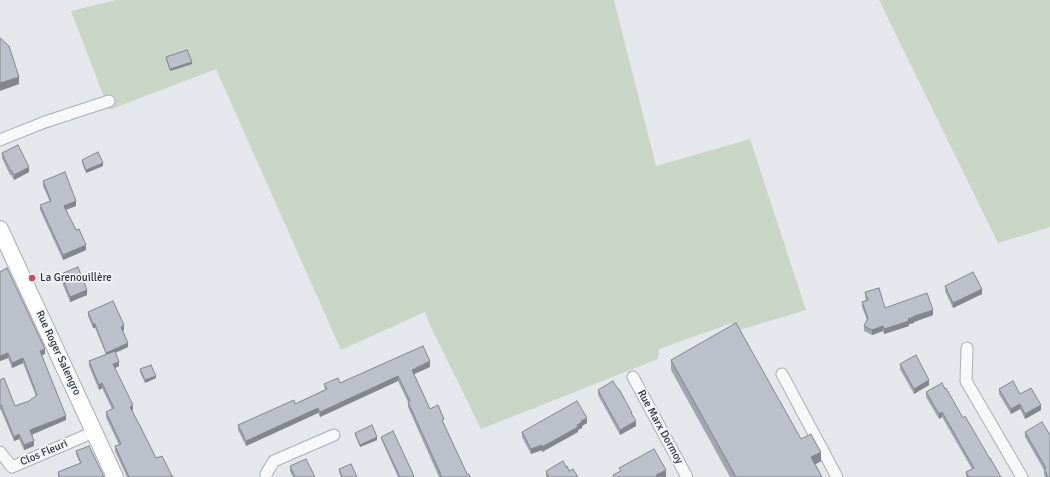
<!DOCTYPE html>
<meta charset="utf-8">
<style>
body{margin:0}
canvas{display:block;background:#e4e7ec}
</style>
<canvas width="1050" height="477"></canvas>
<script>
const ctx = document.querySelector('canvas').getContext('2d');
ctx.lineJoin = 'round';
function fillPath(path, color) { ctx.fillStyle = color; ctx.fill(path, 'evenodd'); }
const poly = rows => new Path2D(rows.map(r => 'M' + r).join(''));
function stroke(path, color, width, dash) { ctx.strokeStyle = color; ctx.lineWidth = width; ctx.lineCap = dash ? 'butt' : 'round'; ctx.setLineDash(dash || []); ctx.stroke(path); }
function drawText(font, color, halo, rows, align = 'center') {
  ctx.font = font + ' Signika,sans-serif'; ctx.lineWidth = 3.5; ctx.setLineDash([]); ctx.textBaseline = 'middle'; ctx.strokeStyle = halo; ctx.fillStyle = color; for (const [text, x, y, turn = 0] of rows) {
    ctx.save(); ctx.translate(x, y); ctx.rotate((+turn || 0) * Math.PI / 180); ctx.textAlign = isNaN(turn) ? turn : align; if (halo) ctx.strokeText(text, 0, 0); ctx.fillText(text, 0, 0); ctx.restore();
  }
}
fillPath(poly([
 [116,0,614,0,656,166,750,139,806,310,736,331,732,323,659,349,658,359,481,429,429,323,425,312,341,350,216,69,109,110,71,11],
 [879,0,1050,0,1050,227,998,243]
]), '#c9d6c5');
const street = poly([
 [0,140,45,122,109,101],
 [967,348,966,381,1022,477],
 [782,374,837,477],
 [633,377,687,477],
 [0,452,12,467,94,432],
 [266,477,266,474,274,461,334,435]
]);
const secondary = poly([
 [0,229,115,477]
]);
stroke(street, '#a9aeb7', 13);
stroke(secondary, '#a9aeb7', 18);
stroke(street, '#f7f8fa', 11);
stroke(secondary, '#fff', 16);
fillPath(poly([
 [166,57,192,64,170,71,166,60],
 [2,153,29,172,14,180,11,175,10,175,2,158],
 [82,160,103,166,86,173,82,163],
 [43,181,76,206,66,210,86,250,63,260,40,210,40,205,50,202,43,186],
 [0,272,45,354,41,355,66,420,32,435,34,446,24,450,19,439,14,441,1,410,0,410,0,380,15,406,29,401,36,396,23,363,12,368,8,358,0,361],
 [61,274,87,295,70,302,61,280],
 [945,286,982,294,953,308,945,291],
 [865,292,885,308,933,315,914,322,914,323,909,324,909,326,884,334,883,331,872,335,864,331,864,326,867,320,862,307,862,302,866,300,865,297],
 [88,312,124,330,123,330,128,347,115,353,119,366,115,368,133,410,132,410,156,458,173,477,127,477,115,451,115,446,119,445,106,417,106,412,112,409,102,388,99,390,89,366,89,361,106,354,95,328,93,328,88,316],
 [671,360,801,439,821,461,815,464,822,477,730,477,671,370],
 [900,364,929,385,914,394,900,369],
 [430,367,414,374,430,409,444,424,467,474,470,477,439,477,408,407,408,402,398,381,320,417,318,413,246,446,238,430,238,425,295,404,325,390,324,384,340,383],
 [140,369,156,378,145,383,140,372],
 [999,389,1020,394,1041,410,1025,419,1020,409,1011,414,999,394],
 [598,390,632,415,636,426,620,435,598,395],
 [926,392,963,418,1001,477,966,477,966,472,972,469,942,417,939,419,926,397],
 [587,423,582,426,582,428,578,430,578,432,542,452,542,450,531,454,522,437,522,432],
 [1025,432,1050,435,1050,477,1045,477,1044,474,1044,470,1025,437],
 [355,433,377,440,360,447,355,435],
 [381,437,414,477,398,477,381,439],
 [76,451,104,477,58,477,58,472,80,463,76,454],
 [290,466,315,477,293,477,290,471],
 [566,467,569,471,578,477,546,477,546,471],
 [339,469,357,477,341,477,339,472]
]), '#a1a5ae');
fillPath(poly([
 [192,62,192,64,170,71,170,69],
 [19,77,19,84,0,91,0,83],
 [103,163,103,166,86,173,86,170],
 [29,167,29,172,14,180,14,175],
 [76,201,76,206,64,210,64,206],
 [86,245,86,250,63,260,63,255],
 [982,289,982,294,953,308,953,303],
 [87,290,87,295,70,302,70,297],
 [933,310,933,315,914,322,914,323,909,324,909,326,884,334,884,329,914,316],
 [93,324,95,324,95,328,93,328],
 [124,325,124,330,121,331,121,327],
 [883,326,883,331,872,335,872,330],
 [128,343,128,347,106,357,106,353],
 [45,349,45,354,40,356,40,351],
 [8,353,8,358,0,361,0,356],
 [23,358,23,363,12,368,12,363],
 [430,361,430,367,412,375,412,370],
 [119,362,119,366,113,369,113,364],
 [156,376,156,378,145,383,145,380],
 [398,376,398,381,320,417,320,412],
 [929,380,929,385,914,394,914,389],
 [102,383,102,388,99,390,99,385],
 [1020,404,1020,409,1011,414,1011,409],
 [133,405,133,410,130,411,130,407],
 [1041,405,1041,410,1025,419,1025,414],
 [318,408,318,413,246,446,246,441],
 [942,412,942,417,939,419,939,414],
 [66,416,66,420,30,435,30,430],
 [587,418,587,423,582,426,582,428,578,430,578,432,542,452,542,447,577,425,581,421],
 [636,421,636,426,620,435,620,430],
 [19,434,19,439,14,441,14,437],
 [377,437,377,440,360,447,360,445],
 [34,441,34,446,24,450,24,445],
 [542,445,542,450,531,454,531,449],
 [821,452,821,461,811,467,811,457],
 [666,470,666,477,656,477,656,475]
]), '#83868d');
const building = poly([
 [0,38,9,46,19,77,0,83,0,38],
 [187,50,192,62,170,69,166,57,187,50],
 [18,145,29,167,14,175,11,170,10,170,2,153,18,145],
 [98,152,103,163,86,170,82,160,98,152],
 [65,172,76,201,64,206,76,230,79,229,86,245,63,255,40,205,51,201,43,181,65,172],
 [78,267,87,290,70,297,61,274,78,267],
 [7,268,45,349,40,351,66,416,30,430,34,441,24,445,19,434,14,437,1,405,0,405,0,380,4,378,15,406,29,401,37,395,23,358,12,363,8,353,0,356,0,272,7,268],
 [973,272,982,289,953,303,945,286,973,272],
 [879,288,885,308,927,293,933,310,914,316,914,317,908,319,909,321,884,329,883,326,872,330,864,326,868,318,862,302,868,300,865,292,879,288],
 [113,301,124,325,121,327,128,343,106,353,95,324,93,324,88,312,113,301],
 [736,323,801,439,811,434,814,440,821,452,811,457,822,477,736,477,671,360,736,323],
 [423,346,430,361,412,370,430,409,438,405,444,419,442,420,467,474,469,474,470,477,442,477,408,402,410,401,398,376,320,412,318,408,246,441,238,425,294,400,295,404,327,389,324,384,338,378,340,383,423,346],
 [115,351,119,362,113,364,133,405,130,407,140,426,156,458,162,456,172,476,173,476,173,477,129,477,115,446,121,444,106,412,114,408,102,383,99,385,89,361,115,351],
 [916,355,929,380,914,389,900,364,916,355],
 [151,365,156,376,145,380,140,369,151,365],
 [613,381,618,389,619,389,632,413,631,413,636,421,620,430,598,390,613,381],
 [1013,381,1020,394,1031,388,1041,405,1025,414,1020,404,1011,409,999,389,1013,381],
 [942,383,945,389,946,388,963,418,965,416,990,459,990,458,1001,477,969,477,966,472,974,468,942,412,939,414,926,392,942,383],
 [577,401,587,418,581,421,582,422,577,425,578,427,542,447,542,445,531,449,522,432,577,401],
 [1042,422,1050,435,1050,477,1048,477,1044,469,1046,468,1025,432,1042,422],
 [372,425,377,437,360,445,355,433,372,425],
 [393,431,414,476,412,477,400,477,381,437,393,431],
 [89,446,104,477,60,477,58,472,81,463,76,451,89,446],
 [654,449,666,470,656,475,658,477,614,477,613,475,621,471,619,468,654,449],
 [306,459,315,477,295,477,290,466,306,459],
 [563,461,566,467,567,466,569,471,573,469,578,477,549,477,546,471,563,461],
 [351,464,357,477,342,477,339,469,351,464]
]);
fillPath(building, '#bbc0ca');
stroke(building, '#83868d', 1);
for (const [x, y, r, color] of [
 [32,278,4,"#d1495b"]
]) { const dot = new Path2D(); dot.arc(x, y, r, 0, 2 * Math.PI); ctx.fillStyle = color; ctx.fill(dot); stroke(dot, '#f4f6f9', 1.5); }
drawText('11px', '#2b3445', '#f4f6f9', [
 ["La Grenouillère",40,278]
], 'left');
drawText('11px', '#2b3445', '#f4f6f9', [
 ["Rue Roger Salengro",58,353,65],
 ["Rue Marx Dormoy",660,427,61],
 ["Clos Fleuri",44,453,-23]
]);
</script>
